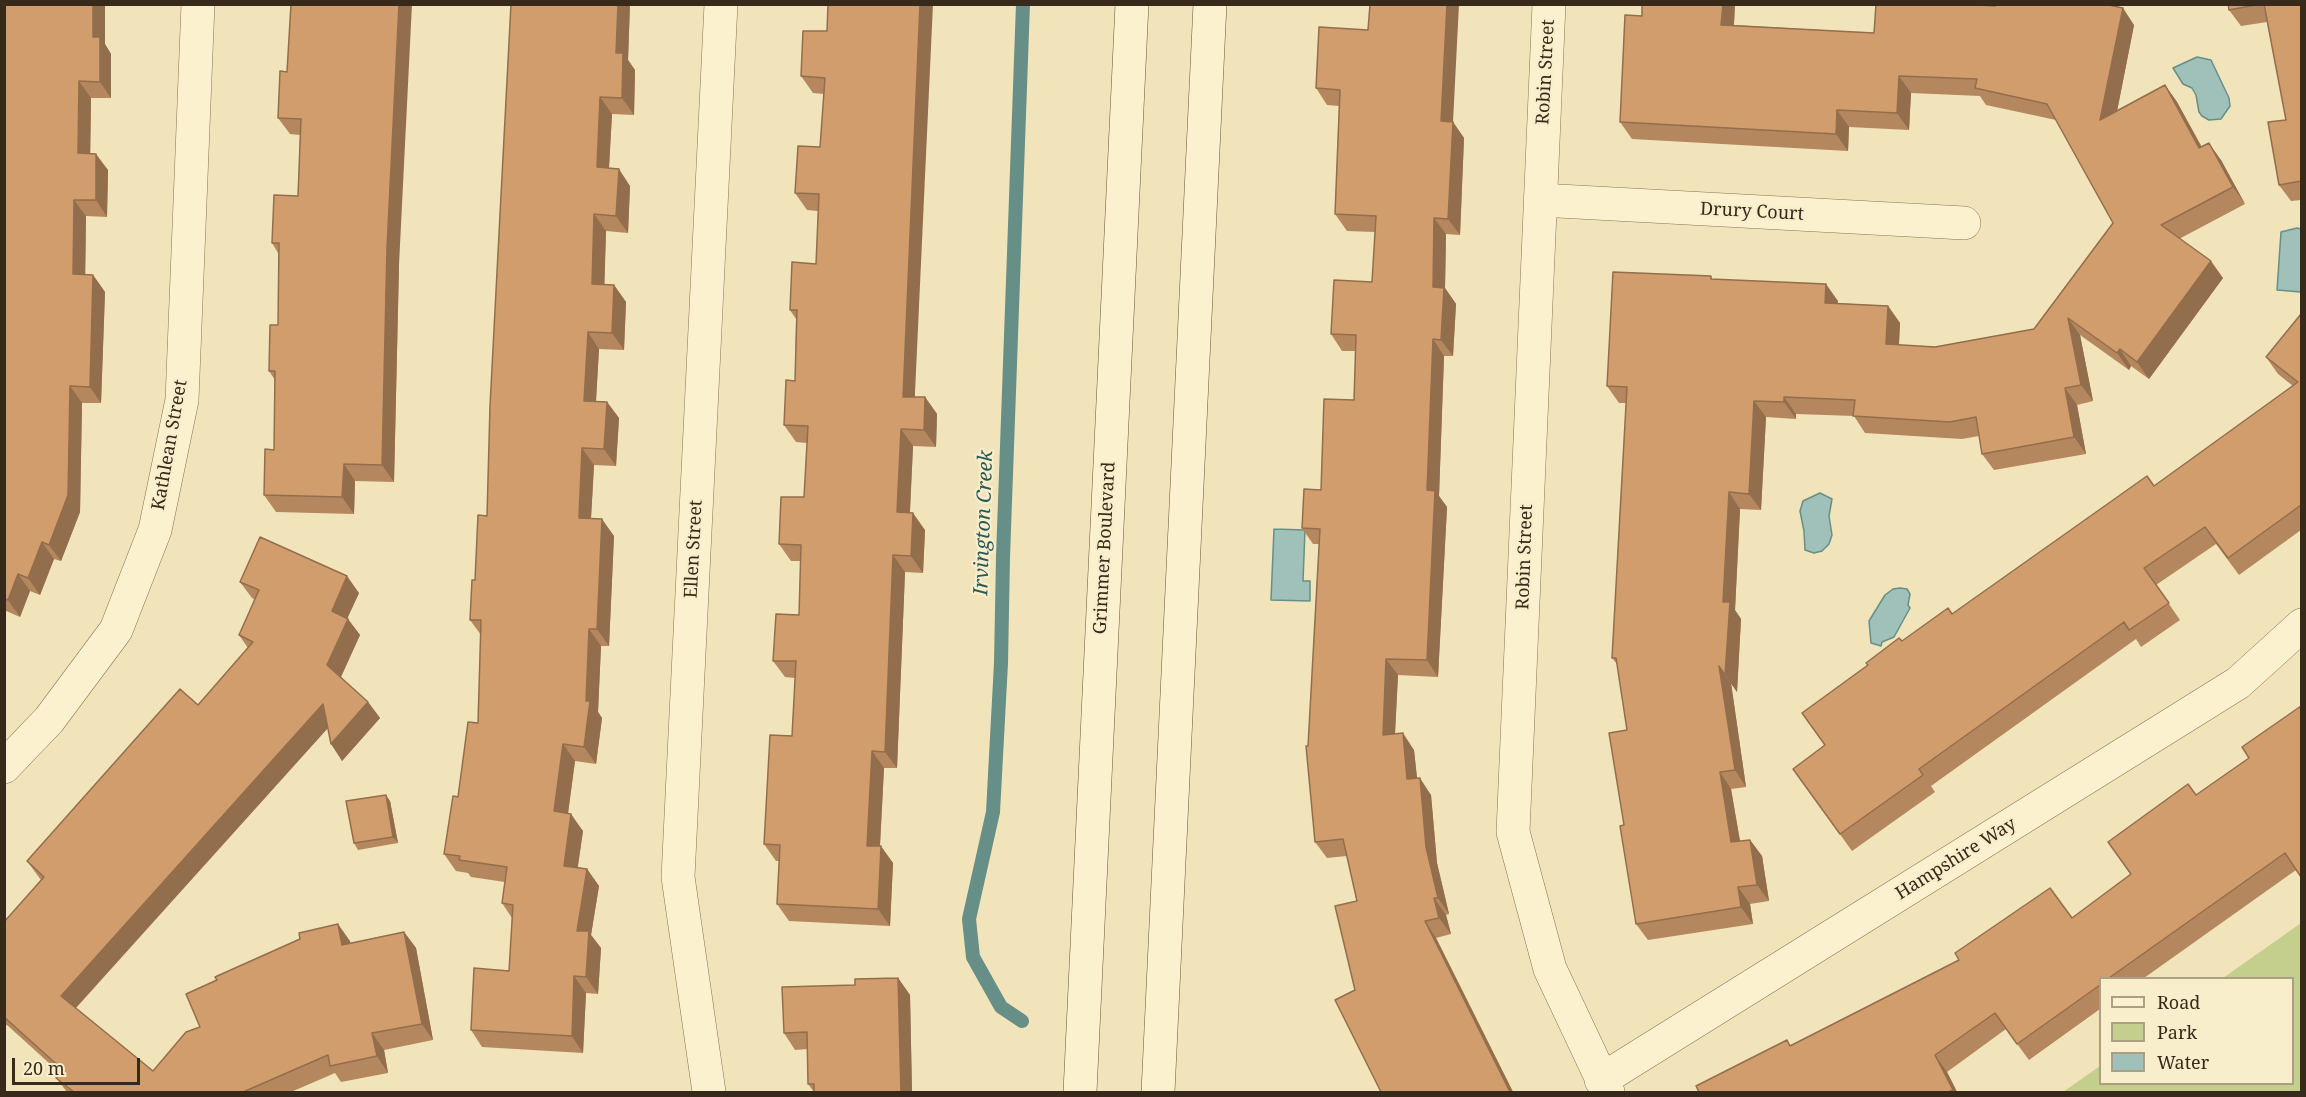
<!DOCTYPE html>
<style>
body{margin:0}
#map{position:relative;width:2306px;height:1097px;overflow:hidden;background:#f1e4ba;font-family:"Noto Serif",serif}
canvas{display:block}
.frame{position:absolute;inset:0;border:6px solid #372a1a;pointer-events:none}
.legend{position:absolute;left:2099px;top:977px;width:195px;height:108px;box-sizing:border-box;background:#f8eecb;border:2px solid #aba084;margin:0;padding:8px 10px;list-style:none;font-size:18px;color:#372a1a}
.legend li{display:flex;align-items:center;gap:12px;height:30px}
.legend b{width:30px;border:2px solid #aba084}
.scale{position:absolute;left:12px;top:1058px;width:128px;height:27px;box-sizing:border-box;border:3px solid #372a1a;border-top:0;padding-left:8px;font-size:18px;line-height:21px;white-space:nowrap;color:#372a1a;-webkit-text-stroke:4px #f8eecb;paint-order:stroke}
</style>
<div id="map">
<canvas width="2306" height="1097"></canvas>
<div class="frame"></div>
<ul class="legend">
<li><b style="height:8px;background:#fcf1ce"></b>Road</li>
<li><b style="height:16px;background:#c4cf8e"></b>Park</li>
<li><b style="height:16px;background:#9fc1b9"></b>Water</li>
</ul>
<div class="scale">20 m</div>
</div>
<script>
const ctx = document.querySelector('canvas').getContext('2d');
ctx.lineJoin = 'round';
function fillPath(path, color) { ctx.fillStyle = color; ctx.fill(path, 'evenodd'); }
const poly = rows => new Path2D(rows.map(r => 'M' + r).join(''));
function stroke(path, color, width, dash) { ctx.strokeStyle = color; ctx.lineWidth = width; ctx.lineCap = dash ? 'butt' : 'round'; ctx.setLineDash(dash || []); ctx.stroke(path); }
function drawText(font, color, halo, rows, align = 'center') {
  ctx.font = font + ' "Noto Serif",serif'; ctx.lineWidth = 4.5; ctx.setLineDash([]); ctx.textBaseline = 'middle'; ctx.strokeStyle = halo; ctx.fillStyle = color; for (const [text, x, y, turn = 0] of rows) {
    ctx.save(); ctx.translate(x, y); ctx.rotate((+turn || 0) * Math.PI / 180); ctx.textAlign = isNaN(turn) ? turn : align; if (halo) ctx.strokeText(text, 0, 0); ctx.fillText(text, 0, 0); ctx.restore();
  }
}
fillPath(poly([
 [2301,923,2301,1092,2063,1092,2100,1066,2100,1084,2292,1084,2292,978,2223,978]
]), '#c4cf8e');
const water = poly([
 [2197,57,2211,60,2229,98,2230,106,2221,119,2209,120,2202,116,2199,112,2196,95,2192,88,2183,84,2173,68,2197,57],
 [2297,228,2301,229,2301,292,2277,290,2281,232,2297,228],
 [1820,493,1832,499,1829,516,1832,535,1829,544,1822,551,1814,553,1805,550,1804,531,1800,511,1803,501,1820,493],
 [1274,529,1305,530,1303,581,1310,581,1310,601,1271,600,1274,529],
 [1900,588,1907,589,1910,594,1908,605,1910,608,1894,637,1882,642,1881,646,1871,643,1869,621,1885,595,1893,589,1900,588]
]);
fillPath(water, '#9fc1b9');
stroke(water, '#668f87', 1.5);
stroke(poly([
 [1022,1021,1001,1007,973,957,969,919,993,812,1001,663,1003,557,1023,4]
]), '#668f87', 14);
const minor = poly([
 [1549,4,1513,832,1550,969,1608,1092],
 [1540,200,1964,223],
 [4,767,49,720,116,630,155,530,182,400,198,4],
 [1601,1080,2238,683,2302,625],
 [709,1092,678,877,721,4]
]);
const secondary = poly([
 [1080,1092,1132,4],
 [1158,1092,1210,4]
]);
stroke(minor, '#897353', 34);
stroke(secondary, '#6a5437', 34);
stroke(minor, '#fcf1ce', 33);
stroke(secondary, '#fcf1ce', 33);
fillPath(poly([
 [4,4,105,44,111,54,111,98,91,98,90,153,108,170,107,217,86,216,85,275,93,275,105,292,101,403,82,403,80,512,61,561,54,559,40,595,30,591,20,617,4,610],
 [511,4,630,4,628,60,635,70,634,115,612,114,609,168,630,186,628,233,606,231,604,285,614,285,626,302,624,350,599,349,596,401,607,402,619,418,616,466,594,465,591,519,614,536,609,646,601,646,598,712,602,718,596,764,575,761,568,813,583,831,578,867,587,869,599,886,591,935,601,948,598,994,586,993,583,1053,482,1047,471,1030,509,971,512,918,502,903,505,882,471,877,468,873,456,871,444,854,478,723,481,635,470,620,475,580,487,516],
 [1642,4,1735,4,1734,25,1874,33,2134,25,2117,111,2165,85,2177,102,2202,147,2221,160,2245,204,2179,239,2223,278,2149,379,2131,366,2129,370,2080,335,2093,401,2077,405,2086,454,1994,470,1982,454,1979,436,1962,439,1865,433,1854,416,1796,414,1796,419,1766,417,1761,510,1740,509,1735,610,1741,619,1737,692,1731,683,1746,787,1731,789,1740,841,1750,840,1762,856,1769,901,1750,904,1753,924,1648,940,1636,924,1624,825,1627,730,1617,664,1612,658,1626,403,1619,403,1607,386,1713,279,1838,301,1837,303,1888,306,1900,323,1899,345,1935,347,2034,329,2113,223,2056,120,1986,105,1980,96,1911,93,1909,130,1849,127,1848,151,1632,139,1620,122,1642,16],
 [2228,4,2301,4,2301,200,2291,201,2279,185,2286,120,2267,22,2241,26,2229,10],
 [1319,27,1453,122,1464,138,1460,235,1446,234,1445,288,1456,304,1453,356,1444,356,1439,496,1447,507,1438,677,1398,675,1395,734,1414,750,1417,779,1431,795,1437,863,1449,914,1446,915,1451,934,1436,938,1513,1092,1381,1092,1355,990,1357,901,1347,856,1327,858,1315,842,1308,746,1319,544,1313,544,1302,528,1321,490,1354,400,1356,351,1342,351,1331,334,1372,282,1375,232,1347,231,1335,214,1339,106,1327,105,1316,88],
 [827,31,915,397,925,397,937,414,936,447,913,446,910,513,925,530,923,573,905,572,897,768,884,768,880,846,893,863,890,926,789,921,777,904,779,861,776,861,764,844,792,736,795,678,785,677,773,661,799,615,801,561,791,561,779,544,804,497,807,443,796,442,784,425,795,381,796,319,790,310,816,264,818,211,807,210,795,193,820,147,824,94,813,93,801,76],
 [280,71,399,265,394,482,355,481,354,514,276,512,264,495,274,450,275,380,269,371,278,325,278,253,272,243,298,196,300,135,290,134,278,118],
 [2301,314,2301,530,2239,575,2216,544,2156,585,2180,620,2141,647,2136,639,1931,786,1935,792,1852,851,1793,769,1825,745,1902,641,1952,614,2154,486,2293,386,2278,374,2266,357],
 [240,582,359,593,347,618,360,635,341,677,368,702,380,718,342,761,328,728,76,1008,153,1071,200,1027,350,941,350,943,404,932,416,948,433,1040,384,1050,388,1073,341,1082,335,1073,291,1092,67,1092,56,1078,60,1073,7,1025,4,1027,4,922,41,880,27,861,198,705,248,648,239,635,255,600,252,598],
 [2301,706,2296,870,2144,978,2100,978,2100,1009,2029,1060,2006,1029,1947,1072,1957,1092,1699,1092,1791,1045,2072,918,2131,875,2108,842,2196,795,2249,758],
 [390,801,398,843,358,850,354,843],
 [898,978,910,995,912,1092,915,1092,814,1092,808,1084,807,1049,795,1050,784,1033,855,985]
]), '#b5875e');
fillPath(poly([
 [93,4,105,4,105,44,111,54,111,98,100,82,93,37],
 [399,4,412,4,399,265,394,482,382,465,387,248],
 [618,4,630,4,628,60,635,70,634,115,622,98,616,53],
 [920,4,933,4,914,414,903,397],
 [1447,4,1459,4,1453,122,1464,138,1460,235,1448,219,1441,121],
 [1723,4,1735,4,1733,41,1721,25],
 [2123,8,2134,25,2112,137,2100,120],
 [1899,76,1911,93,1909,130,1897,113],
 [79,81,91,98,90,170,78,153],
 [2165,85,2177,102,2211,165,2199,148],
 [600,97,612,114,608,184,597,167],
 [1837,110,1849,127,1848,151,1836,134],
 [2209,143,2221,160,2245,204,2233,187],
 [96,154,108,170,107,217,96,200],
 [619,169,630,186,628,233,616,216],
 [74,200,86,216,85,291,73,274],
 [594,214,606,231,604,301,592,284],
 [1434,218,1446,234,1445,288,1456,304,1453,356,1441,340,1433,287],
 [2211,261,2223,278,2149,379,2137,362],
 [93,275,105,292,101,403,90,387],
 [1826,284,1838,301,1837,319,1825,303],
 [614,285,626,302,624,350,612,333],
 [1888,306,1900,323,1898,361,1886,344],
 [2068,318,2080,335,2093,401,2081,385],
 [588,332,599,349,595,418,584,401],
 [1433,339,1444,356,1439,496,1447,507,1438,677,1427,660,1427,490],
 [2120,349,2131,366,2129,370,2117,353],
 [70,386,82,403,80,512,61,561,49,545],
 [2065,388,2077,405,2086,454,2074,437],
 [925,397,937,414,936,447,924,430],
 [1784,397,1796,414,1796,419,1784,402],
 [1754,401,1766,417,1761,510,1749,494],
 [607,402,619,418,616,466,604,449],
 [901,429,913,446,909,529,897,512],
 [582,448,594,465,590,535,579,518],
 [344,464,355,481,354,514,342,497],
 [1729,492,1740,509,1735,610,1741,619,1737,692,1725,675,1723,602],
 [913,513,925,530,923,573,911,556],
 [602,519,614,536,609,646,597,629],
 [42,542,54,559,40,595,28,578],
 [893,555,905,572,897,768,885,752],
 [18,574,30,591,20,617,8,600],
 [347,576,359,593,343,628,332,611],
 [348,619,360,635,339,681,327,665],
 [589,629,601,646,598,712,602,718,596,764,584,747],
 [1386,659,1398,675,1394,752,1383,735],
 [1719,666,1731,683,1746,787,1735,770],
 [368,702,380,718,342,761,331,744],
 [323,704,335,720,72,1012,61,996],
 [1403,733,1414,750,1419,796,1407,779],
 [563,744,575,761,566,828,554,811],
 [872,751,884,768,879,863,867,846],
 [1720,772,1731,789,1743,859,1731,842],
 [1420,778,1431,795,1437,863,1449,914,1438,898,1426,847],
 [386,795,390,801,398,843,393,837],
 [571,814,583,831,575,883,564,866],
 [1750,840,1762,856,1769,901,1757,885],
 [881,846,893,863,890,926,878,909],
 [587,869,599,886,591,935,601,948,598,994,586,977,577,931],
 [1738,887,1750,904,1753,924,1741,907],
 [1434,898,1446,915,1451,934,1439,918],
 [1425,921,1436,938,1513,1092,1510,1092],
 [338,924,350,941,354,961,342,945],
 [404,932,416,948,433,1040,422,1024],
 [574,976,586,993,583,1053,572,1036],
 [898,978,910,995,912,1092,901,1092],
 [372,1033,384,1050,388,1073,377,1056],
 [1935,1055,1947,1072,1957,1092,1955,1092,1953,1090]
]), '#936e4c');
const building = poly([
 [4,4,93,4,93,37,100,37,100,82,79,81,78,153,96,154,96,200,74,200,73,274,93,275,90,387,70,386,68,495,49,545,42,542,28,578,18,574,8,600,4,598,4,4],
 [291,4,399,4,387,248,382,465,344,464,342,497,264,495,265,449,274,450,275,371,269,371,270,325,278,325,279,243,272,243,274,195,298,196,301,119,278,118,280,71,287,72,291,4],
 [511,4,618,4,616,53,623,53,622,98,600,97,597,167,619,169,616,216,594,214,592,284,614,285,612,333,588,332,584,401,607,402,604,449,582,448,579,518,602,519,597,629,589,629,586,701,590,701,584,747,563,744,554,811,571,814,564,866,587,869,577,931,589,931,586,977,574,976,572,1036,471,1030,474,968,509,971,513,905,502,903,507,867,459,860,460,856,444,854,453,796,458,797,468,722,478,723,481,620,470,620,472,580,475,580,478,515,487,516,490,406,511,4],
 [828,4,920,4,903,397,925,397,924,430,901,429,897,512,913,513,911,556,893,555,885,752,872,751,867,846,881,846,878,909,777,904,780,845,764,844,770,735,792,736,796,661,773,661,776,614,799,615,801,545,779,544,781,497,804,497,808,426,784,425,786,380,795,381,797,310,790,310,792,262,816,264,819,194,795,193,798,146,820,147,825,78,801,76,803,31,827,31,828,4],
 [1370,4,1447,4,1441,121,1453,122,1448,219,1434,218,1433,287,1444,288,1441,340,1433,339,1427,490,1435,491,1427,660,1386,659,1383,735,1403,733,1407,779,1420,778,1426,847,1438,898,1434,898,1439,918,1425,921,1510,1092,1381,1092,1335,1000,1355,990,1335,906,1357,901,1343,839,1315,842,1306,746,1308,746,1320,529,1302,528,1304,489,1321,490,1324,399,1354,400,1356,335,1331,334,1334,280,1372,282,1376,216,1335,214,1340,90,1316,88,1319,27,1368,30,1370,4],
 [1642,4,1723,4,1721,25,1874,33,1876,4,1962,4,1995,6,1995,4,2104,4,2123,8,2100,120,2165,85,2199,148,2209,143,2233,187,2161,225,2211,261,2137,362,2120,349,2117,353,2068,318,2081,385,2065,388,2074,437,1982,454,1976,417,1950,422,1853,416,1855,400,1784,397,1784,402,1754,401,1749,494,1729,492,1723,602,1730,602,1725,675,1719,666,1735,770,1720,772,1731,842,1750,840,1757,885,1738,887,1741,907,1636,924,1620,826,1624,825,1609,733,1627,730,1616,658,1612,658,1627,387,1607,386,1613,272,1711,276,1711,279,1826,284,1825,303,1888,306,1886,344,1935,347,2034,329,2113,223,2047,104,1975,88,1977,79,1899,76,1897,113,1837,110,1836,134,1620,122,1625,15,1642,16,1642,4],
 [2228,4,2261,4,2229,10,2228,4],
 [2264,4,2301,4,2301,181,2279,185,2268,122,2286,120,2264,4],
 [2301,314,2301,505,2228,558,2205,527,2144,568,2169,603,2129,630,2124,622,1919,769,1923,775,1840,834,1793,769,1825,745,1802,713,1868,665,1866,663,1899,638,1902,641,1948,608,1952,614,2147,476,2154,486,2298,382,2266,357,2301,314],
 [260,537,347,576,332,611,348,619,327,665,368,702,331,744,323,704,61,996,153,1071,186,1032,200,1027,186,994,217,980,215,977,300,939,299,933,338,924,342,945,404,932,422,1024,372,1033,377,1056,330,1066,328,1055,243,1092,74,1092,56,1078,63,1070,4,1017,4,922,44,877,27,861,180,689,198,705,253,642,239,635,259,590,240,582,260,537],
 [2301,706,2301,877,2285,853,2109,978,2100,978,2100,985,2017,1044,1995,1013,1935,1055,1953,1090,1948,1092,1699,1092,1696,1086,1787,1040,1790,1046,1959,960,1955,953,2050,888,2072,918,2131,874,2108,842,2188,784,2196,795,2249,758,2242,747,2301,706],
 [386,795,393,837,354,843,346,801,386,795],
 [898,978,901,1092,915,1092,814,1092,814,1084,808,1084,807,1032,784,1033,782,987,855,985,855,979,898,978]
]);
fillPath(building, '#d29d6d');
stroke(building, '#936e4c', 1.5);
drawText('18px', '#372a1a', '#f8eecb', [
 ["Robin Street",1546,72,-87],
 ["Drury Court",1752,212,3],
 ["Kathlean Street",170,445,-80],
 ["Grimmer Boulevard",1105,548,-87],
 ["Ellen Street",694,549,-87],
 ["Robin Street",1525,557,-88],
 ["Hampshire Way",1956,859,-32]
]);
drawText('italic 20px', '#285858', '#f8eecb', [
 ["Irvington Creek",984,523,-88]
]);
</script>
